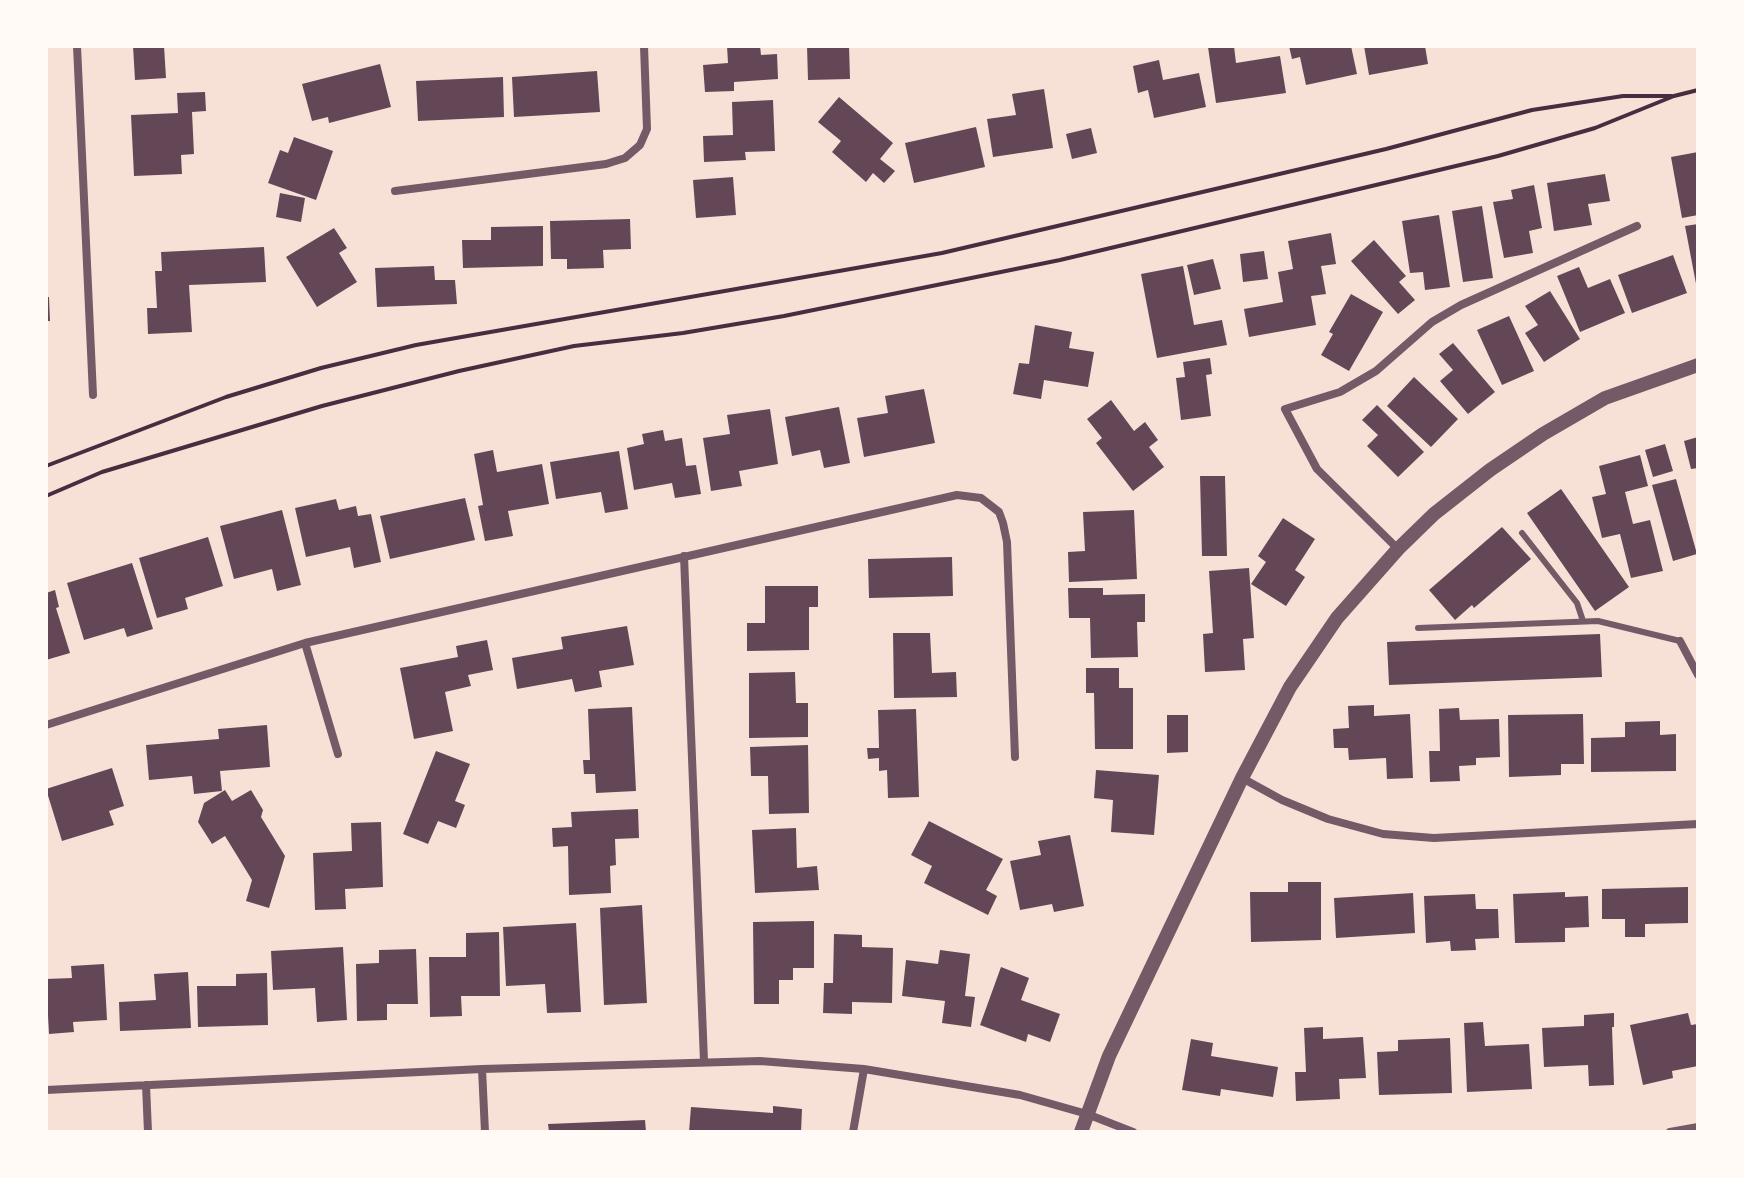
<!DOCTYPE html>
<style>
body{margin:0}
#map{position:relative;width:1744px;height:1178px;overflow:hidden;background:#f7e1d7;font-family:Overpass,sans-serif}
canvas{display:block}
.frame{position:absolute;inset:0;border:48px solid #fffaf5;pointer-events:none}
</style>
<div id="map">
<canvas width="1744" height="1178"></canvas>
<div class="frame"></div>
</div>
<script>
const ctx = document.querySelector('canvas').getContext('2d');
ctx.lineJoin = 'round';
function fillPath(path, color) { ctx.fillStyle = color; ctx.fill(path, 'evenodd'); }
const poly = rows => new Path2D(rows.map(r => 'M' + r).join(''));
function stroke(path, color, width, dash) { ctx.strokeStyle = color; ctx.lineWidth = width; ctx.lineCap = dash ? 'butt' : 'round'; ctx.setLineDash(dash || []); ctx.stroke(path); }
fillPath(poly([
 [133,46,164,46,166,78,135,80],
 [727,46,760,46,761,55,777,54,778,79,734,82,734,91,705,92,703,65,728,63],
 [807,46,849,46,850,79,808,80],
 [1234,46,1236,63,1280,56,1286,93,1216,103,1208,47],
 [1289,46,1351,46,1357,74,1306,85,1300,57,1292,59],
 [1364,46,1425,46,1428,64,1369,75],
 [1159,60,1163,80,1199,73,1206,107,1154,118,1148,90,1138,93,1133,66],
 [380,64,391,107,329,123,328,117,312,121,302,84],
 [597,71,600,112,514,117,512,77],
 [503,77,504,117,418,121,416,81],
 [1044,89,1053,148,993,157,987,119,1016,115,1012,94],
 [205,92,206,111,192,112,194,154,181,155,182,174,134,176,131,115,178,113,177,93],
 [839,97,893,143,880,159,895,171,884,183,873,173,866,182,832,152,841,141,818,122],
 [773,100,775,151,745,152,746,160,704,162,703,136,733,135,732,102],
 [976,127,985,167,914,183,905,143],
 [1091,128,1097,153,1072,159,1066,134],
 [294,137,333,151,316,200,268,183,280,150,288,153],
 [1698,152,1698,215,1682,218,1671,157],
 [1605,174,1610,201,1588,204,1592,225,1554,231,1547,183],
 [733,177,736,215,696,218,693,180],
 [1534,185,1542,228,1529,231,1533,253,1504,258,1493,202,1513,199,1511,190],
 [280,193,305,198,301,222,276,217],
 [1482,206,1493,278,1463,282,1452,211],
 [1439,215,1450,287,1425,290,1423,272,1410,273,1402,221],
 [630,219,631,249,603,250,604,268,567,269,567,259,551,259,550,221],
 [1698,224,1698,289,1697,289,1685,226],
 [543,226,543,266,463,268,462,240,491,240,491,227],
 [334,228,347,248,339,253,357,282,317,307,286,257],
 [1331,233,1336,264,1321,266,1326,294,1311,296,1316,325,1249,337,1244,309,1283,302,1278,272,1293,269,1288,241],
 [1374,240,1406,276,1399,282,1415,300,1398,314,1351,261],
 [264,247,266,282,189,285,192,332,148,334,147,308,157,308,155,271,162,271,161,252],
 [1264,251,1268,279,1243,282,1240,254],
 [1673,255,1687,293,1632,313,1618,275],
 [1213,259,1221,289,1194,295,1187,265],
 [434,266,435,280,455,280,457,304,377,307,375,268],
 [1183,266,1194,325,1222,320,1227,345,1157,358,1141,274],
 [1579,267,1588,288,1610,279,1625,313,1580,332,1557,276],
 [1550,291,1580,339,1544,362,1525,333,1538,325,1525,306],
 [1351,294,1383,312,1349,371,1321,355,1333,334,1329,332],
 [46,297,49,297,50,321,46,321],
 [1509,316,1534,371,1502,385,1477,330],
 [1035,325,1072,332,1069,348,1094,352,1088,387,1044,380,1041,399,1013,394,1019,363,1029,364],
 [1453,343,1495,392,1468,414,1440,381,1453,370,1439,354],
 [1210,358,1212,374,1206,375,1211,416,1181,420,1176,378,1185,377,1183,362],
 [1414,377,1458,419,1431,447,1387,406],
 [924,389,935,443,864,457,857,418,888,413,885,396],
 [1111,400,1134,431,1145,422,1158,440,1149,447,1164,467,1133,491,1096,443,1102,438,1087,419],
 [1377,405,1424,452,1398,477,1367,446,1378,435,1362,420],
 [839,407,850,463,824,468,820,450,792,456,785,417],
 [770,409,778,464,739,471,742,486,711,491,703,438,730,434,727,415],
 [663,430,665,441,682,438,686,466,696,465,701,494,675,498,672,483,634,490,627,448,644,444,642,434],
 [1698,437,1698,468,1691,469,1684,441],
 [1665,444,1673,471,1653,477,1645,450],
 [493,450,497,472,542,464,549,504,508,511,513,536,485,541,478,506,483,505,474,454],
 [619,451,628,509,605,513,601,492,556,499,550,462],
 [1640,455,1648,486,1625,492,1633,524,1650,520,1663,571,1631,578,1620,534,1602,538,1592,497,1606,494,1599,466],
 [1200,476,1225,476,1227,556,1202,556],
 [1676,479,1697,554,1673,561,1652,485],
 [1561,489,1629,587,1595,611,1527,513],
 [465,498,475,540,390,559,380,516],
 [336,499,339,510,356,506,358,516,371,514,381,562,354,568,350,547,306,557,295,508],
 [282,510,301,585,277,591,272,569,234,579,220,526],
 [1134,510,1137,579,1069,582,1068,552,1085,551,1083,512],
 [1283,518,1315,539,1295,570,1305,577,1286,606,1251,584,1266,562,1258,556],
 [1502,527,1531,559,1474,608,1472,605,1455,620,1429,590],
 [208,537,223,586,185,598,188,609,157,618,139,558],
 [952,557,953,596,869,598,868,559],
 [132,563,153,629,127,637,124,628,84,640,67,583],
 [1249,568,1254,638,1243,639,1245,670,1205,672,1203,634,1213,633,1209,571],
 [765,586,818,586,818,607,809,607,809,650,747,651,747,623,765,623],
 [1068,588,1103,588,1103,595,1145,594,1145,622,1137,622,1138,657,1091,658,1090,618,1069,618],
 [55,590,59,607,56,608,70,653,46,660,46,593],
 [627,626,634,665,599,671,602,687,575,692,572,679,517,689,512,658,563,649,561,637],
 [893,633,930,633,932,673,956,672,957,697,894,698],
 [1600,634,1602,677,1389,685,1387,642],
 [487,640,493,670,468,675,471,686,445,692,453,731,414,739,400,668,458,657,456,646],
 [1086,668,1119,668,1119,688,1133,688,1133,749,1095,749,1094,693,1086,693],
 [795,672,796,703,808,703,808,737,749,738,749,673],
 [1374,705,1374,716,1410,714,1413,778,1387,779,1386,758,1349,760,1348,748,1334,748,1333,729,1349,728,1348,706],
 [632,707,636,791,596,793,595,774,584,774,583,760,590,760,588,709],
 [1459,708,1460,720,1499,719,1500,757,1476,758,1476,765,1459,766,1460,781,1430,782,1429,751,1440,751,1439,709],
 [916,709,919,797,888,798,887,770,879,771,879,758,868,759,867,748,879,748,878,710],
 [1583,714,1584,764,1561,764,1561,775,1509,777,1508,715],
 [1167,715,1188,715,1188,752,1167,753],
 [1660,721,1660,735,1676,734,1676,771,1591,772,1591,738,1625,737,1625,722],
 [267,725,270,767,220,771,222,791,194,794,192,776,149,780,146,745,219,739,218,729],
 [808,745,809,813,769,814,768,776,751,776,750,747],
 [436,751,470,764,455,801,465,805,456,828,438,821,428,844,403,834],
 [112,768,124,806,109,811,114,825,62,841,46,789],
 [1096,770,1159,775,1154,835,1111,832,1113,800,1094,798],
 [225,790,232,801,251,790,263,810,261,817,285,856,269,908,246,901,252,880,225,836,212,844,198,822,204,803],
 [638,809,639,838,615,839,616,865,610,866,611,893,569,895,568,846,553,847,552,828,572,827,571,812],
 [929,821,1003,859,986,890,997,896,988,915,924,883,932,866,911,855],
 [381,822,383,887,345,889,346,909,315,910,313,853,352,851,351,823],
 [796,828,797,868,817,866,819,890,755,893,752,830],
 [1070,835,1084,906,1054,912,1052,904,1020,910,1010,861,1041,855,1038,841],
 [1288,882,1321,882,1321,940,1251,942,1250,892,1288,892],
 [1688,887,1688,923,1645,924,1645,937,1625,937,1625,919,1602,919,1602,889],
 [1565,892,1565,897,1588,896,1589,927,1565,928,1565,942,1515,943,1513,894],
 [1413,893,1415,933,1336,938,1334,898],
 [1475,894,1476,909,1498,909,1499,938,1475,939,1476,950,1451,951,1450,941,1426,943,1424,896],
 [642,905,647,1003,604,1005,600,908],
 [814,921,814,968,793,968,793,980,779,980,779,1004,754,1004,753,922],
 [576,923,581,1012,547,1013,545,984,506,986,503,927],
 [499,932,500,996,461,996,462,1016,430,1017,429,957,466,957,466,933],
 [834,934,862,935,862,947,893,948,892,1003,852,1002,852,1014,823,1013,824,983,833,983],
 [343,947,347,1020,317,1022,315,988,273,990,271,951],
 [416,949,418,1004,387,1004,387,1020,357,1021,356,964,379,963,379,950],
 [940,950,970,954,965,996,975,997,971,1027,942,1023,945,1001,902,996,906,960,938,964],
 [104,964,107,1020,73,1022,74,1032,49,1034,46,979,72,978,71,966],
 [1001,967,1029,978,1021,1000,1060,1014,1050,1042,1028,1034,1026,1042,980,1025],
 [188,972,191,1028,120,1031,119,1002,156,1000,154,974],
 [267,973,268,1025,198,1027,197,986,236,986,236,974],
 [1614,1013,1614,1027,1612,1027,1614,1085,1589,1086,1588,1065,1544,1067,1542,1028,1584,1026,1584,1015],
 [1688,1013,1691,1025,1698,1024,1698,1066,1672,1071,1673,1078,1643,1085,1630,1025],
 [1483,1022,1485,1046,1529,1044,1532,1089,1467,1092,1464,1023],
 [1323,1027,1323,1039,1363,1037,1366,1078,1339,1079,1340,1099,1296,1101,1295,1072,1306,1072,1304,1028],
 [1450,1038,1452,1093,1379,1095,1377,1052,1398,1051,1398,1040],
 [1191,1039,1213,1043,1211,1056,1278,1067,1273,1097,1221,1089,1220,1096,1182,1090],
 [773,1106,802,1109,801,1132,689,1132,691,1107,773,1113],
 [645,1120,646,1132,549,1132,548,1124]
]), '#644757');
stroke(poly([
 [46,466,226,397,321,368,416,345,942,253,1386,149,1532,110,1623,96,1672,96],
 [46,496,102,472,322,406,459,371,574,346,683,333,784,316,1060,260,1498,156,1595,128,1674,96,1698,90]
]), '#4a2c40', 4);
stroke(poly([
 [1522,533,1577,603,1583,621],
 [1418,628,1598,621,1680,641]
]), '#755966', 6);
stroke(poly([
 [77,46,93,395],
 [395,191,606,164,625,158,640,145,647,129,644,46],
 [1398,549,1317,469,1285,409,1340,392,1376,371,1432,322,1461,305,1637,226],
 [684,556,704,1061],
 [1680,641,1698,675],
 [305,643,338,754],
 [46,725,305,643,957,495,981,498,999,512,1003,523,1007,542,1015,757],
 [1242,778,1282,800,1328,819,1383,834,1434,838,1698,824],
 [482,1069,485,1132],
 [146,1085,148,1132],
 [46,1090,482,1069,760,1061,864,1069,1020,1095,1087,1114,1133,1132],
 [853,1132,864,1069],
 [1670,1132,1698,1127]
]), '#755966', 8);
stroke(poly([
 [1081,1132,1109,1056,1242,778,1290,687,1337,618,1398,549,1434,514,1490,470,1543,434,1605,398,1698,365]
]), '#755966', 14);
</script>
